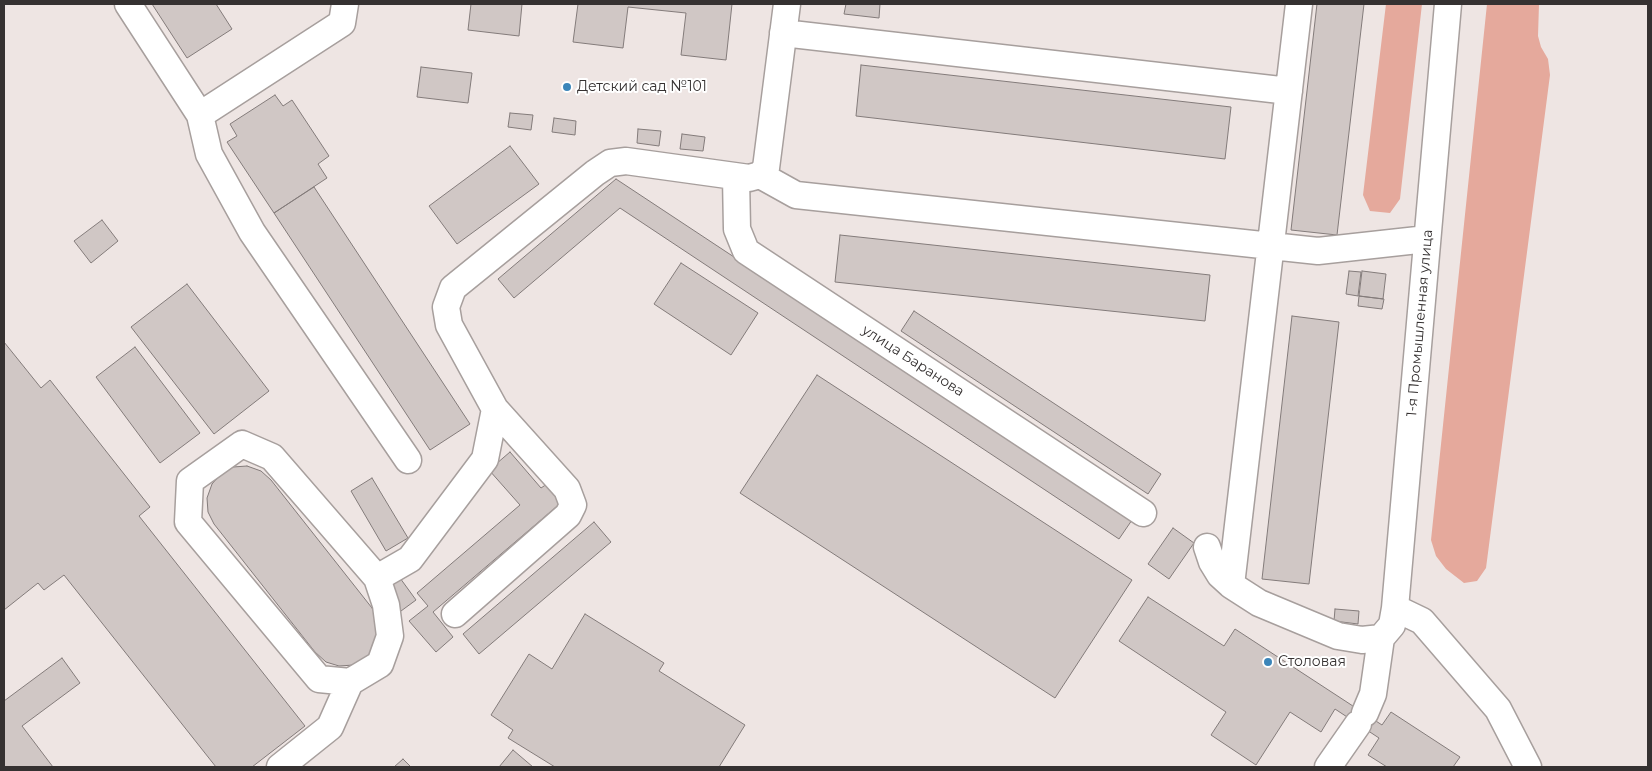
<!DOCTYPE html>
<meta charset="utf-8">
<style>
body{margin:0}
#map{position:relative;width:1652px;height:771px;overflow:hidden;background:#eee5e3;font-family:Montserrat,sans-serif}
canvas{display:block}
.frame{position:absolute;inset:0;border:5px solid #353131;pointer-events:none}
</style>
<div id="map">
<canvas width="1652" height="771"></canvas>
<div class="frame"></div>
</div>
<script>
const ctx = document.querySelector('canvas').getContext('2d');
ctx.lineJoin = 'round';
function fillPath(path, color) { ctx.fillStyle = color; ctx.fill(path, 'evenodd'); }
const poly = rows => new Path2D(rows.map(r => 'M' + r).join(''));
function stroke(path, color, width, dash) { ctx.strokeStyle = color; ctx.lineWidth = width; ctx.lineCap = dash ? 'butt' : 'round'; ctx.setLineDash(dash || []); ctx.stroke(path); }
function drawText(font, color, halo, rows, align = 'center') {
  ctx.font = font + ' Montserrat,sans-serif'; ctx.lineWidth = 4; ctx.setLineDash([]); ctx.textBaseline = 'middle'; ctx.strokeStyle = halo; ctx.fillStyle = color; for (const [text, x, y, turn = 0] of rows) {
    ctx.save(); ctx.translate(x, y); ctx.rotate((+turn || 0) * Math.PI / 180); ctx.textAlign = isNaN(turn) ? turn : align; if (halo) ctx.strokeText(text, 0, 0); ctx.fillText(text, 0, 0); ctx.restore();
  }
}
fillPath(poly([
 [1386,4,1422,4,1400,199,1390,213,1370,211,1363,195],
 [1487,4,1539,4,1538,36,1541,47,1548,59,1550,75,1486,568,1477,581,1464,583,1446,569,1436,556,1431,540]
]), '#e5a99c');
const building = poly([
 [152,4,216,4,232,29,187,58,152,4],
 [471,4,522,4,519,36,468,30,471,4],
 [578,4,732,4,726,60,681,55,686,13,628,7,623,48,573,42,578,4],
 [846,4,880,4,879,18,844,14,846,4],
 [1317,4,1364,4,1337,235,1291,230,1317,4],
 [861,65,1231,107,1225,159,856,116,861,65],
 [421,67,472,73,468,103,417,97,421,67],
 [275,95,283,106,292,100,329,156,318,164,327,178,274,213,227,142,237,136,230,124,275,95],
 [510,113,533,115,531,130,508,127,510,113],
 [554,118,576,121,575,135,552,132,554,118],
 [638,129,661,131,659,146,637,143,638,129],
 [682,134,705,137,703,151,680,149,682,134],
 [510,146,539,184,457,244,429,206,510,146],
 [616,179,1132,520,1119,539,620,208,514,298,498,279,616,179],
 [314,187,470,424,430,450,274,213,314,187],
 [102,220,118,241,91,263,74,241,102,220],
 [840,235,1210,275,1205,321,835,282,840,235],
 [681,263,758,313,731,355,654,304,681,263],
 [1349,271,1361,272,1358,296,1346,294,1349,271],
 [1362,271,1386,274,1383,299,1359,296,1362,271],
 [187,284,269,391,214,434,131,327,187,284],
 [1359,296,1384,299,1382,309,1358,306,1359,296],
 [914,311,1161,474,1148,494,901,331,914,311],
 [1292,316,1339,322,1309,584,1262,579,1292,316],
 [4,342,41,388,50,380,150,507,139,516,305,726,252,767,216,767,64,575,44,590,38,583,4,610,4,342],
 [135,347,200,433,160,463,96,377,135,347],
 [817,375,1132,580,1055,698,740,493,817,375],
 [510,452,541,488,547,484,562,502,433,612,453,637,436,652,409,621,428,606,417,593,520,505,489,470,510,452],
 [247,466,261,471,271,480,372,608,379,621,375,648,366,659,354,665,339,666,326,662,315,652,214,524,208,512,207,498,212,484,221,474,233,467,247,466],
 [372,478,408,538,386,551,351,491,372,478],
 [594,522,611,542,479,654,463,634,594,522],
 [1173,528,1194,543,1169,579,1148,564,1173,528],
 [400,578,416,600,401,611,385,589,400,578],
 [1148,597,1224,646,1235,629,1382,725,1391,712,1460,757,1453,767,1387,767,1368,755,1379,738,1335,709,1321,732,1290,712,1256,765,1211,735,1226,712,1119,641,1148,597],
 [1335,609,1359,611,1358,624,1334,621,1335,609],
 [585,614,664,663,659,671,745,725,719,767,555,767,508,738,513,730,491,715,529,654,552,669,585,614],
 [62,658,80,683,22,726,53,767,4,767,4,701,62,658],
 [513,750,533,767,499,767,513,750],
 [403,759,411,767,394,767,403,759]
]);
fillPath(building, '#d0c7c5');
stroke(building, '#837b7a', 1);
const minor = poly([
 [128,4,200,115,342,23,345,4],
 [783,33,1289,91],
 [200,115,209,154,252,232,408,460],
 [760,175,796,195,1318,251,1427,239],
 [736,177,737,229,746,251,1143,513],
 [1207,547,1212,562,1220,575,1231,585,1259,603,1338,636,1362,640,1381,638],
 [377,578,386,605,390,636,380,664,350,682,319,679,188,522,190,481,242,444,272,457,377,578,410,559,485,459,495,409,449,325,446,307,453,288,595,173,610,163,626,161,749,178,760,175,766,168,787,4],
 [1231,585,1299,4],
 [1395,608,1422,621,1498,709,1528,767],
 [455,614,568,515,573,505,567,489,495,409],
 [1381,638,1392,625,1395,608,1448,4],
 [1365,713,1373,694,1381,638],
 [280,767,330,727,350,682],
 [1328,767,1358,724]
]);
stroke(minor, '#a79f9d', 29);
stroke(minor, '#fff', 26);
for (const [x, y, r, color] of [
 [567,87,5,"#3b85b9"],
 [1268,662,5,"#3b85b9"]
]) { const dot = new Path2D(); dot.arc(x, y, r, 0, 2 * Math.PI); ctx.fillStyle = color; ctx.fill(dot); stroke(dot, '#fff', 2); }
drawText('14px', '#353131', '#fff', [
 ["Детский сад №101",577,87],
 ["Столовая",1278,662]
], 'left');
drawText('14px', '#353131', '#fff', [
 ["1-я Промышленная улица",1420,323,-85],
 ["улица Баранова",913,361,33]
]);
</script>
